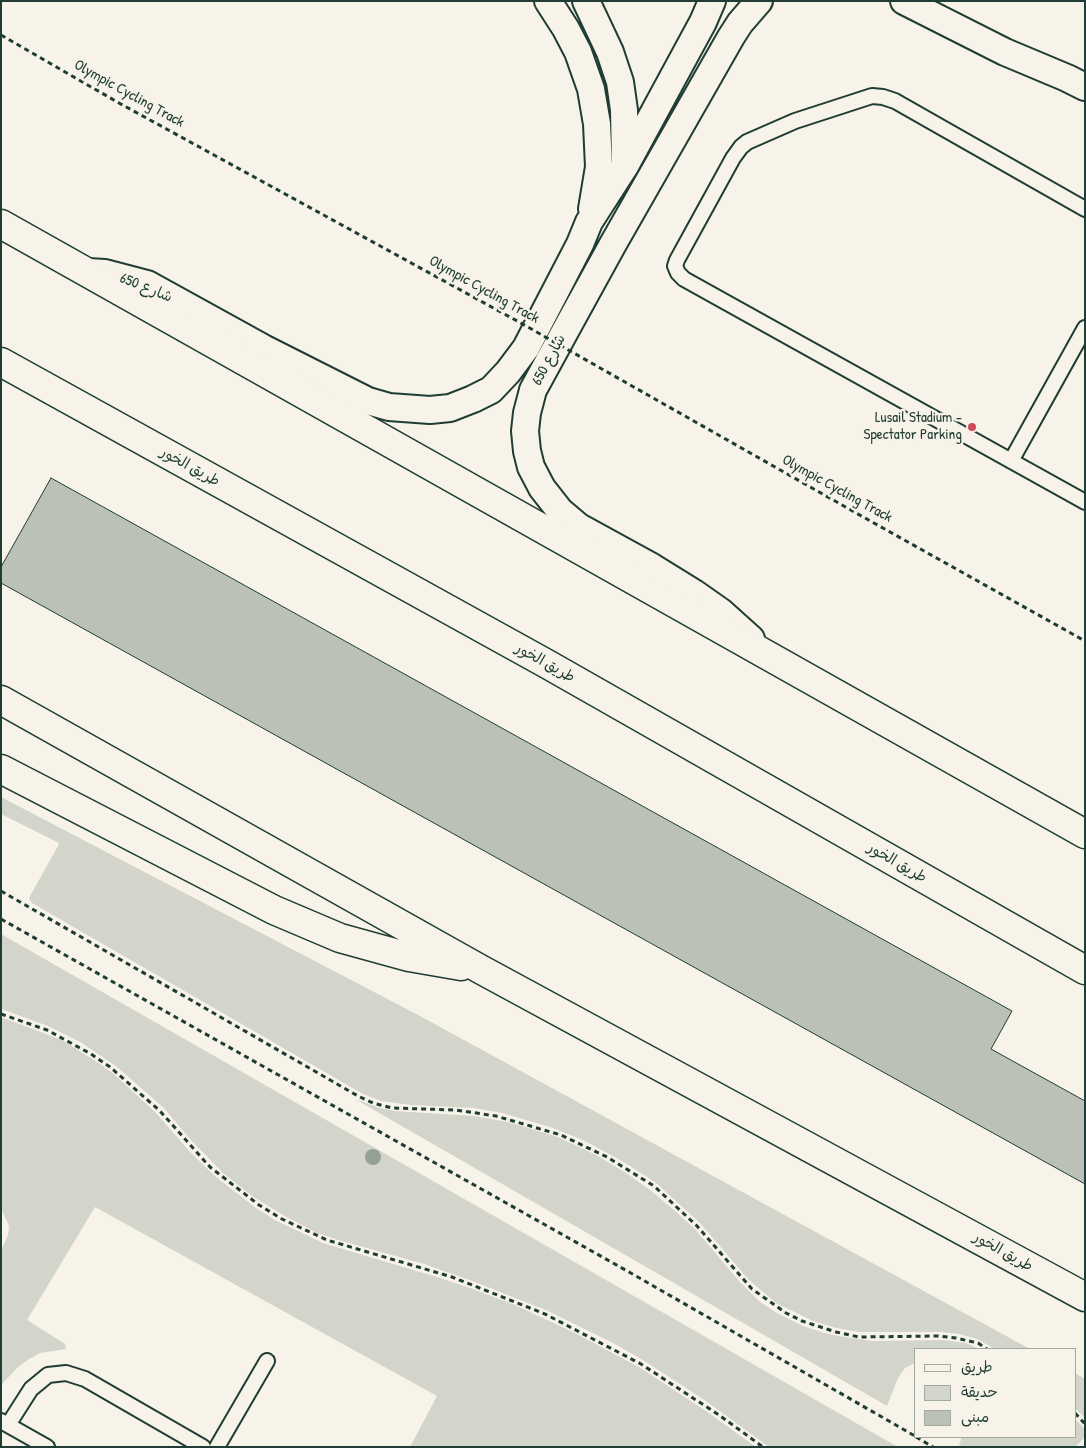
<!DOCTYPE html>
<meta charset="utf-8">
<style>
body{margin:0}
#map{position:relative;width:1086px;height:1448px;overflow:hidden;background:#f7f3e8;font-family:"Patrick Hand","Playpen Sans Arabic",sans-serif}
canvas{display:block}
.frame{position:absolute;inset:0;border:2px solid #1f3d34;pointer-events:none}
.legend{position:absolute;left:914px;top:1348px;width:162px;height:90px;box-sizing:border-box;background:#f7f3e8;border:1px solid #a1aaa0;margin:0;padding:6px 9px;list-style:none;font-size:15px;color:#1f3d34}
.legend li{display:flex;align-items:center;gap:10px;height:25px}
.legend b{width:25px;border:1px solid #a1aaa0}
</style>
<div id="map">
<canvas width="1086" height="1448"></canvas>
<div class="frame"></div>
<ul class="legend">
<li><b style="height:6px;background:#f7f3e8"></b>طريق</li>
<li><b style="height:14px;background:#d3d5ca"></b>حديقة</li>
<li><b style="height:14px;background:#bbc1b6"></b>مبنى</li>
</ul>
</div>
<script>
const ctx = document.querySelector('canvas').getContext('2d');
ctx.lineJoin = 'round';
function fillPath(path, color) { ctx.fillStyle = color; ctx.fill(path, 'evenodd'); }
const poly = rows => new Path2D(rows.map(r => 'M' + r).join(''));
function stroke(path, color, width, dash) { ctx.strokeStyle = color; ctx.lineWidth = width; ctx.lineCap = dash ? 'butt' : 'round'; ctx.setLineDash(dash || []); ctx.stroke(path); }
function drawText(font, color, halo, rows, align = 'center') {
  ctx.font = font + ' "Patrick Hand","Playpen Sans Arabic",sans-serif'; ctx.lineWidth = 4.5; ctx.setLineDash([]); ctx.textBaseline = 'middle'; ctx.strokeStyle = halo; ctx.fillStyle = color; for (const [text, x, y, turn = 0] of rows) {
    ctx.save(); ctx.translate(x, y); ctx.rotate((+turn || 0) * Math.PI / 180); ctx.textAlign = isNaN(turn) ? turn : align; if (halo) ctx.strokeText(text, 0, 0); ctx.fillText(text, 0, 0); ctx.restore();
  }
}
fillPath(poly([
 [1,797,420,1016,1030,1349,995,1349,977,1339,959,1334,941,1332,859,1332,836,1328,813,1321,776,1303,748,1279,700,1223,655,1182,622,1161,583,1140,550,1127,502,1113,473,1108,411,1105,381,1101,363,1094,32,903,29,899,30,896,58,846,59,843,1,814],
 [1,934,898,1447,769,1447,706,1401,643,1360,615,1344,548,1311,475,1282,424,1264,338,1240,315,1232,283,1215,252,1196,223,1173,189,1138,164,1108,117,1067,82,1043,48,1026,1,1009],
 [1,1017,62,1040,99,1063,115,1075,156,1113,192,1154,216,1177,256,1208,275,1220,323,1243,440,1278,473,1289,515,1305,575,1333,639,1367,706,1411,756,1447,410,1447,437,1396,95,1207,27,1320,65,1344,66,1349,40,1353,29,1359,17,1368,1,1385,1,1251,8,1235,9,1226,1,1208],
 [355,1099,380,1108,395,1111,474,1116,508,1122,558,1137,598,1156,626,1173,650,1190,674,1210,694,1228,740,1282,760,1302,777,1313,803,1326,824,1333,844,1337,873,1341,944,1340,966,1343,979,1349,915,1349,915,1363,905,1368,898,1378,887,1406],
 [1075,1373,1085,1379,1085,1418,1075,1408],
 [1075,1419,1085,1429,1085,1437,1075,1447,962,1447,959,1445,962,1437,1075,1437]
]), '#d3d5ca');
const building = poly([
 [51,478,1012,1011,991,1049,1085,1101,1085,1184,1,583,1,567,51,478]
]);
fillPath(building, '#bbc1b6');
stroke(building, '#1f3d34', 1);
const lane = poly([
 [1085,209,895,101,883,97,872,96,795,121,747,142,741,147,733,158,677,260,675,266,678,273,684,279,1085,502],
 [1011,461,1085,328],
 [1,1421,47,1447],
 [8,1425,31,1389,48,1375,66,1373,85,1379,203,1447],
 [217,1447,267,1361]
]);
const street = poly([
 [548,1,566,29,578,52,591,89,597,124,599,167,592,209],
 [586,1,610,52,620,82,624,110,625,163],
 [904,1,1005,52,1067,78,1085,87],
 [88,272,105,273,147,284,263,348,368,401,389,407,430,410,450,408,473,399,491,390,508,372,526,348,580,244,589,222,625,166,703,22,712,1],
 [751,639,721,612,694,593,652,567,579,527,560,511,542,488,531,467,527,451,525,431,527,413,533,390,569,324,613,244,731,37,740,23,759,1]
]);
const highway = poly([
 [1,224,1085,834],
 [1,362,547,664,1085,970],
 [1,700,480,969,1085,1297],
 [1,769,274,910,340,938,409,957,461,966]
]);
stroke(lane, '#1f3d34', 18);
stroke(street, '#1f3d34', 30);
stroke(highway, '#1f3d34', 31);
stroke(poly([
 [1,891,358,1096,373,1103,392,1108,456,1110,496,1116,561,1135,607,1157,654,1186,697,1226,752,1289,786,1313,802,1321,836,1332,859,1337,938,1336,956,1338,978,1343,987,1349],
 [1,919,629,1272,915,1436],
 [1,1014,47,1030,91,1054,110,1067,160,1111,210,1167,259,1205,282,1219,327,1240,452,1277,545,1314,641,1364,719,1415,763,1447],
 [1075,1413,1085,1424],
 [916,1437,933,1447]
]), '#1f3d34', 3, [5, 4]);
stroke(lane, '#f7f3e8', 14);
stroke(street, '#f7f3e8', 26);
stroke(highway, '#f7f3e8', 28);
stroke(poly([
 [1,35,119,103,519,322,865,518,1085,641]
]), '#1f3d34', 3, [5, 4]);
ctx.fillStyle = '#949f96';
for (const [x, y] of [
 [373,1157]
]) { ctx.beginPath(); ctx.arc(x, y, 8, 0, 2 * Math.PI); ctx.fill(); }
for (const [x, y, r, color] of [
 [972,427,5,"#d1495b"]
]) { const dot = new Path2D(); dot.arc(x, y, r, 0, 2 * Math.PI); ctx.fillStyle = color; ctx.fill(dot); stroke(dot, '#f7f3e8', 2); }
drawText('15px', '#1f3d34', '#f7f3e8', [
 ["Olympic Cycling Track",129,94,29],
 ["شارع 650",146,288,22],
 ["Olympic Cycling Track",484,290,29],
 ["شارع 650",549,360,-62],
 ["طريق الخور",190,467,29],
 ["Olympic Cycling Track",837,489,29],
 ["طريق الخور",545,663,29],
 ["طريق الخور",897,863,30],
 ["طريق الخور",1003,1252,29]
]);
drawText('15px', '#1f3d34', '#f7f3e8', [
 ["Lusail Stadium –",962,418],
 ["Spectator Parking",962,435]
], 'right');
</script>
